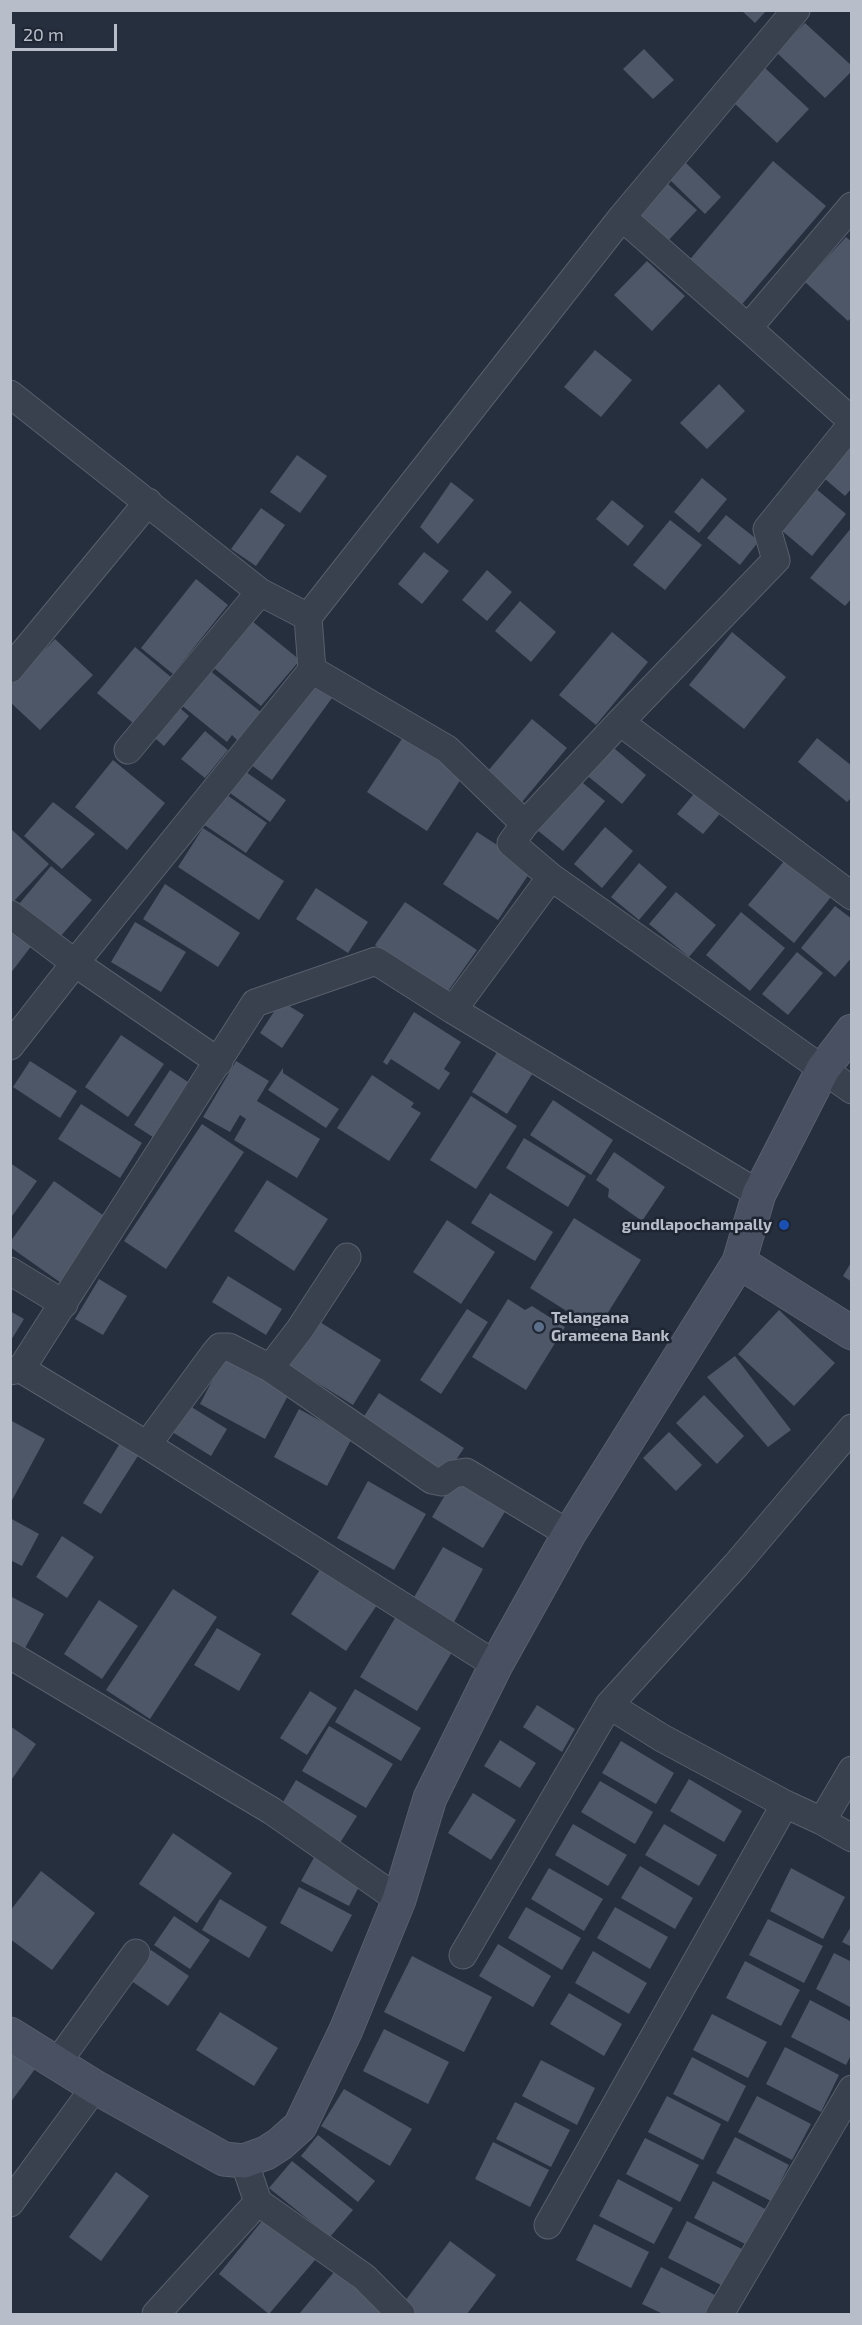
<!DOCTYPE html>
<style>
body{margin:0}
#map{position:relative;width:862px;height:2325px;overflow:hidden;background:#262f3e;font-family:"Exo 2",sans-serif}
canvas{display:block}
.frame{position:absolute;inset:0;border:12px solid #b7bdc9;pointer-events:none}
.scale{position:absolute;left:12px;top:24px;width:105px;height:27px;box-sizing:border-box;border:3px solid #b7bdc9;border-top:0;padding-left:8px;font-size:18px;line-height:21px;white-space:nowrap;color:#b7bdc9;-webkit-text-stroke:4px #1f2633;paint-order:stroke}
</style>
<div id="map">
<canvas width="862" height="2325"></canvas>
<div class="frame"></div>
<div class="scale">20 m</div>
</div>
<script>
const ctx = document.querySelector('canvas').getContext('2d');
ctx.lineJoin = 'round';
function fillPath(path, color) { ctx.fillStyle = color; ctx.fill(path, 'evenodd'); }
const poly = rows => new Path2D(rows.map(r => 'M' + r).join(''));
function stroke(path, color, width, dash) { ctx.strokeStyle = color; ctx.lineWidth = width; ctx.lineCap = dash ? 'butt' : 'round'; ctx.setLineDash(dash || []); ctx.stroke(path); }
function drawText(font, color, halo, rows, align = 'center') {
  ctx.font = font + ' "Exo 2",sans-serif'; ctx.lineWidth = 5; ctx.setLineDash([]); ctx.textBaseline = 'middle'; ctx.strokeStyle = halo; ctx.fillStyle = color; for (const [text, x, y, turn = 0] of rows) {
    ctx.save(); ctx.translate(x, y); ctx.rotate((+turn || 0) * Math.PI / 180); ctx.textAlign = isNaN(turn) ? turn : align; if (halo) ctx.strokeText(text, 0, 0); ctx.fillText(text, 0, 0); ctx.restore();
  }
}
fillPath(poly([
 [741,10,767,10,755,23],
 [805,23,852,66,852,71,825,98,776,52],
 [644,49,674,80,653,99,623,69],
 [765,68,809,109,777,143,733,102],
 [773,161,826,206,738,309,686,264],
 [686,163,721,197,705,214,670,180],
 [668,184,697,210,665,244,637,218],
 [846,237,852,242,852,317,848,321,805,282],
 [647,261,685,296,652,331,614,295],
 [595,350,632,380,601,417,564,387],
 [719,384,745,411,707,449,680,423],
 [852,446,852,488,845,496,825,479],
 [297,455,327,476,300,513,270,492],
 [702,478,727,499,699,533,674,512],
 [451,482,474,500,438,544,420,527],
 [814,487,846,514,812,556,780,529],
 [612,500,644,526,628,546,596,519],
 [261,508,285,525,256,566,231,549],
 [726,515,759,541,740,565,707,538],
 [670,520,702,545,665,590,633,565],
 [852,527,852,598,845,606,810,578],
 [424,552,449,571,422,604,398,584],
 [487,570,512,592,487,621,462,600],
 [196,579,228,605,173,674,141,648],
 [520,601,556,632,531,662,495,631],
 [247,617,300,660,261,706,209,664],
 [612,632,648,662,596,725,559,695],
 [732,632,786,677,744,729,689,685],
 [55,639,93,675,40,730,10,702,10,686],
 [135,647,178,683,139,728,97,693],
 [203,665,262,713,239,742,232,735,227,742,175,700],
 [311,683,332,698,272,780,251,765],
 [174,703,189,716,164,746,149,733],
 [532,719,567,748,522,802,487,772],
 [205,731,228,750,205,778,181,759],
 [407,731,467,770,427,831,367,792],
 [817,738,852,766,852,797,847,802,798,762],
 [609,744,646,775,622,804,584,773],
 [113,760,165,803,127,850,75,807],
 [246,772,286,800,270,822,230,793],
 [578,779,605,801,563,851,536,829],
 [698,789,723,810,703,834,677,814],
 [224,793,267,823,246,853,203,824],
 [53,802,95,834,62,869,24,836],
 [605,827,633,851,602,888,574,864],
 [10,828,49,864,14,901,10,899],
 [203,828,284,881,259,920,178,867],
 [477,832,533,868,498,920,443,884],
 [785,860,831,897,794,943,748,905],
 [639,863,667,887,639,920,611,897],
 [51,866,92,900,60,937,19,904],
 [165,884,240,933,218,967,143,919],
 [316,888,368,922,348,953,296,919],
 [676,892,716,925,689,957,649,924],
 [405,902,477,950,446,994,375,945],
 [835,906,852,919,852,957,835,977,801,948],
 [741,912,785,948,750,991,706,955],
 [10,916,39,936,10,974],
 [135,922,186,952,161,992,111,962],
 [797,952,823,973,788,1015,762,994],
 [281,1001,304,1015,282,1048,260,1033],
 [414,1012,461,1042,444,1069,450,1073,439,1090,391,1059,387,1065,383,1062],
 [121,1035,164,1064,128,1117,85,1087],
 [501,1046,536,1068,507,1114,472,1092],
 [30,1061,77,1091,60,1118,13,1087],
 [236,1061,269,1081,257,1101,320,1139,297,1178,234,1140,246,1119,240,1115,230,1132,203,1117],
 [283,1068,283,1073,339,1109,326,1128,268,1090],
 [170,1070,191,1084,156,1139,134,1125],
 [372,1075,414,1103,411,1107,421,1113,389,1161,337,1128],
 [471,1096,517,1126,476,1189,430,1160],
 [553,1100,613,1140,591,1175,530,1135],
 [81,1104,142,1143,120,1178,58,1139],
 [202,1124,244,1152,166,1269,124,1241],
 [524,1138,586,1176,568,1207,506,1168],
 [614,1152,665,1187,642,1221,608,1197,609,1189,596,1180],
 [10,1163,37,1181,10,1219],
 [267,1180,328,1219,294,1271,234,1231],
 [54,1181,110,1220,64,1285,10,1247,10,1242],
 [490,1193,553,1232,535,1261,471,1223],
 [574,1218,641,1260,597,1330,530,1288],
 [447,1220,495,1252,461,1304,413,1272],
 [852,1261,852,1282,843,1276],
 [228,1276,282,1309,266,1335,212,1302],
 [99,1279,127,1296,103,1335,75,1319],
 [508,1299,525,1310,532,1306,565,1327,526,1390,472,1357],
 [467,1309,488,1322,441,1394,420,1380],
 [779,1310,835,1363,794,1406,738,1354],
 [10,1311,24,1319,10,1342],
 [315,1319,381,1360,353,1405,287,1364],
 [226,1354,292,1388,265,1439,200,1404],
 [735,1356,791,1430,768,1447,707,1377],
 [379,1393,464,1448,444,1478,359,1424],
 [704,1395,744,1436,717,1464,676,1423],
 [185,1403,227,1429,211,1456,169,1430],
 [299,1409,352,1438,327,1486,274,1457],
 [10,1420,45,1439,10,1504],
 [669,1432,702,1465,676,1491,643,1458],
 [122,1440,141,1451,101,1514,83,1503],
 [454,1480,506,1510,483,1548,432,1517],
 [368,1481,426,1514,394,1570,337,1538],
 [10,1518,39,1534,22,1566,10,1560],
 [62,1536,94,1557,67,1598,36,1577],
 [443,1547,483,1569,454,1622,413,1599],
 [323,1565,379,1602,346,1651,291,1614],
 [173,1589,217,1617,150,1719,106,1690],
 [10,1596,44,1614,25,1648,10,1640],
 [99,1600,138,1626,102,1679,64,1654],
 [401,1608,458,1642,417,1711,360,1677],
 [217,1628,261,1654,239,1691,194,1665],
 [355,1689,421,1728,401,1761,335,1722],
 [310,1691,337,1708,307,1755,280,1738],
 [537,1705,575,1729,562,1752,523,1727],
 [10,1726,36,1744,10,1782],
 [329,1726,393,1764,366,1808,302,1771],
 [500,1740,536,1763,520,1788,484,1766],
 [621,1741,674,1773,656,1804,602,1773],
 [689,1779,742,1811,724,1842,670,1811],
 [296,1780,357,1816,340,1843,280,1807],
 [600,1781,653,1812,635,1844,581,1812],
 [473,1793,516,1820,491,1860,448,1833],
 [573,1824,627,1855,608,1886,555,1855],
 [664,1824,717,1855,699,1886,645,1855],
 [173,1833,232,1873,197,1923,139,1884],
 [317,1852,364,1877,349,1906,301,1881],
 [640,1866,693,1898,675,1929,621,1898],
 [549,1868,603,1899,584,1931,531,1899],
 [791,1868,845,1897,823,1939,770,1911],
 [41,1871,95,1913,52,1970,10,1939,10,1911],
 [299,1887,352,1915,332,1952,280,1923],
 [220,1899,267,1927,249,1958,202,1930],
 [526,1907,581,1938,562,1970,508,1938],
 [615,1907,668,1937,650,1969,597,1938],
 [174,1916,210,1940,190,1969,154,1945],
 [768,1919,823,1946,804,1983,749,1955],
 [852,1925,852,1947,842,1942],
 [498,1944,551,1976,533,2007,479,1976],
 [151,1950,189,1976,168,2006,130,1980],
 [593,1951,647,1983,629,2014,575,1983],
 [834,1953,852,1962,852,2008,816,1989],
 [412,1956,492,1997,464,2052,384,2012],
 [745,1961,800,1990,781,2026,726,1998],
 [569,1993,622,2024,604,2056,550,2024],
 [810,2000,852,2022,852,2053,846,2065,791,2037],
 [220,2012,278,2048,254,2086,196,2050],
 [712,2014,767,2042,748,2078,693,2050],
 [384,2029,449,2062,428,2104,363,2071],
 [10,2045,38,2065,10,2103],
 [785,2047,839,2075,821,2112,766,2084],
 [692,2057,746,2086,728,2122,673,2094],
 [541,2060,595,2088,577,2125,522,2096],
 [344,2089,412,2129,390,2166,321,2126],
 [667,2096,721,2124,703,2160,648,2132],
 [757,2096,811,2124,792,2160,738,2132],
 [515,2102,570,2130,551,2167,496,2139],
 [318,2135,375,2181,358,2202,301,2156],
 [735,2137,789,2165,771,2201,716,2173],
 [645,2138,699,2165,680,2202,626,2174],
 [493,2142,549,2170,530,2207,475,2179],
 [292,2161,353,2210,330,2237,269,2188],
 [116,2172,149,2196,101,2261,69,2237],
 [618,2179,673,2208,654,2244,599,2216],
 [713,2181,767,2210,749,2246,694,2218],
 [270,2211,321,2253,269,2314,219,2274],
 [687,2221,742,2249,723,2286,668,2258],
 [594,2224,649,2252,631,2288,576,2260],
 [450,2241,496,2275,467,2314,415,2314,402,2305],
 [339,2266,399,2314,299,2314],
 [661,2267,715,2295,705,2314,663,2314,642,2304]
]), '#4d5767');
const minor = poly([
 [852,206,748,328,852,421],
 [622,217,748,328],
 [10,394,260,592,308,617,312,670,447,749,525,824],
 [852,424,767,529,776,560,620,722,525,824,511,843,551,877,852,1090],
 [308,617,622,217,796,10],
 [10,669,148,502],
 [620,722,852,896],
 [128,750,260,592],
 [10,914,75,963,219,1062],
 [453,1010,551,877],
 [10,1046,75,963,312,670],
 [10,1271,64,1304],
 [270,1368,300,1329,347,1257],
 [21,1369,147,1445,496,1665],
 [10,1371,21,1369,255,1003,376,961,453,1010,759,1194],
 [147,1445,214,1354,220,1347,229,1347,270,1368,432,1480,442,1482,453,1474,466,1472,569,1534],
 [10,1655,272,1811,399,1900],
 [609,1705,736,1565,852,1428],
 [822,1821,852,1770],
 [463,1955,609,1705,662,1738,785,1804,822,1821,852,1838],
 [57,2063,136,1953],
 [258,2202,364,2277,401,2314],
 [10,2203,95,2087],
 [548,2225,785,1804],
 [156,2314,258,2202,244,2161],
 [720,2314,852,2089]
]);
const secondary = poly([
 [739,1262,852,1333],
 [10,2034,95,2087,224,2159,244,2161,266,2153,280,2144,300,2126,346,2030,399,1900,430,1798,496,1665,569,1534,739,1262,759,1194,823,1069,852,1031]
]);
stroke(minor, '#585f6c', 29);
stroke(secondary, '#585f6c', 35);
stroke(minor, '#3a414e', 27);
stroke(secondary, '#495061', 33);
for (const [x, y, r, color] of [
 [784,1225,6,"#1a4fb4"],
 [539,1327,6,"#5c6f8a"]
]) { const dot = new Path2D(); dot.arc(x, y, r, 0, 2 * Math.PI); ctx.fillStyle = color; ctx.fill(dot); stroke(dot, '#1f2633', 2); }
drawText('bold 16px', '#b7bdc9', '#1f2633', [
 ["gundlapochampally",772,1225],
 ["Telangana",551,1318,"left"],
 ["Grameena Bank",551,1336,"left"]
], 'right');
</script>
